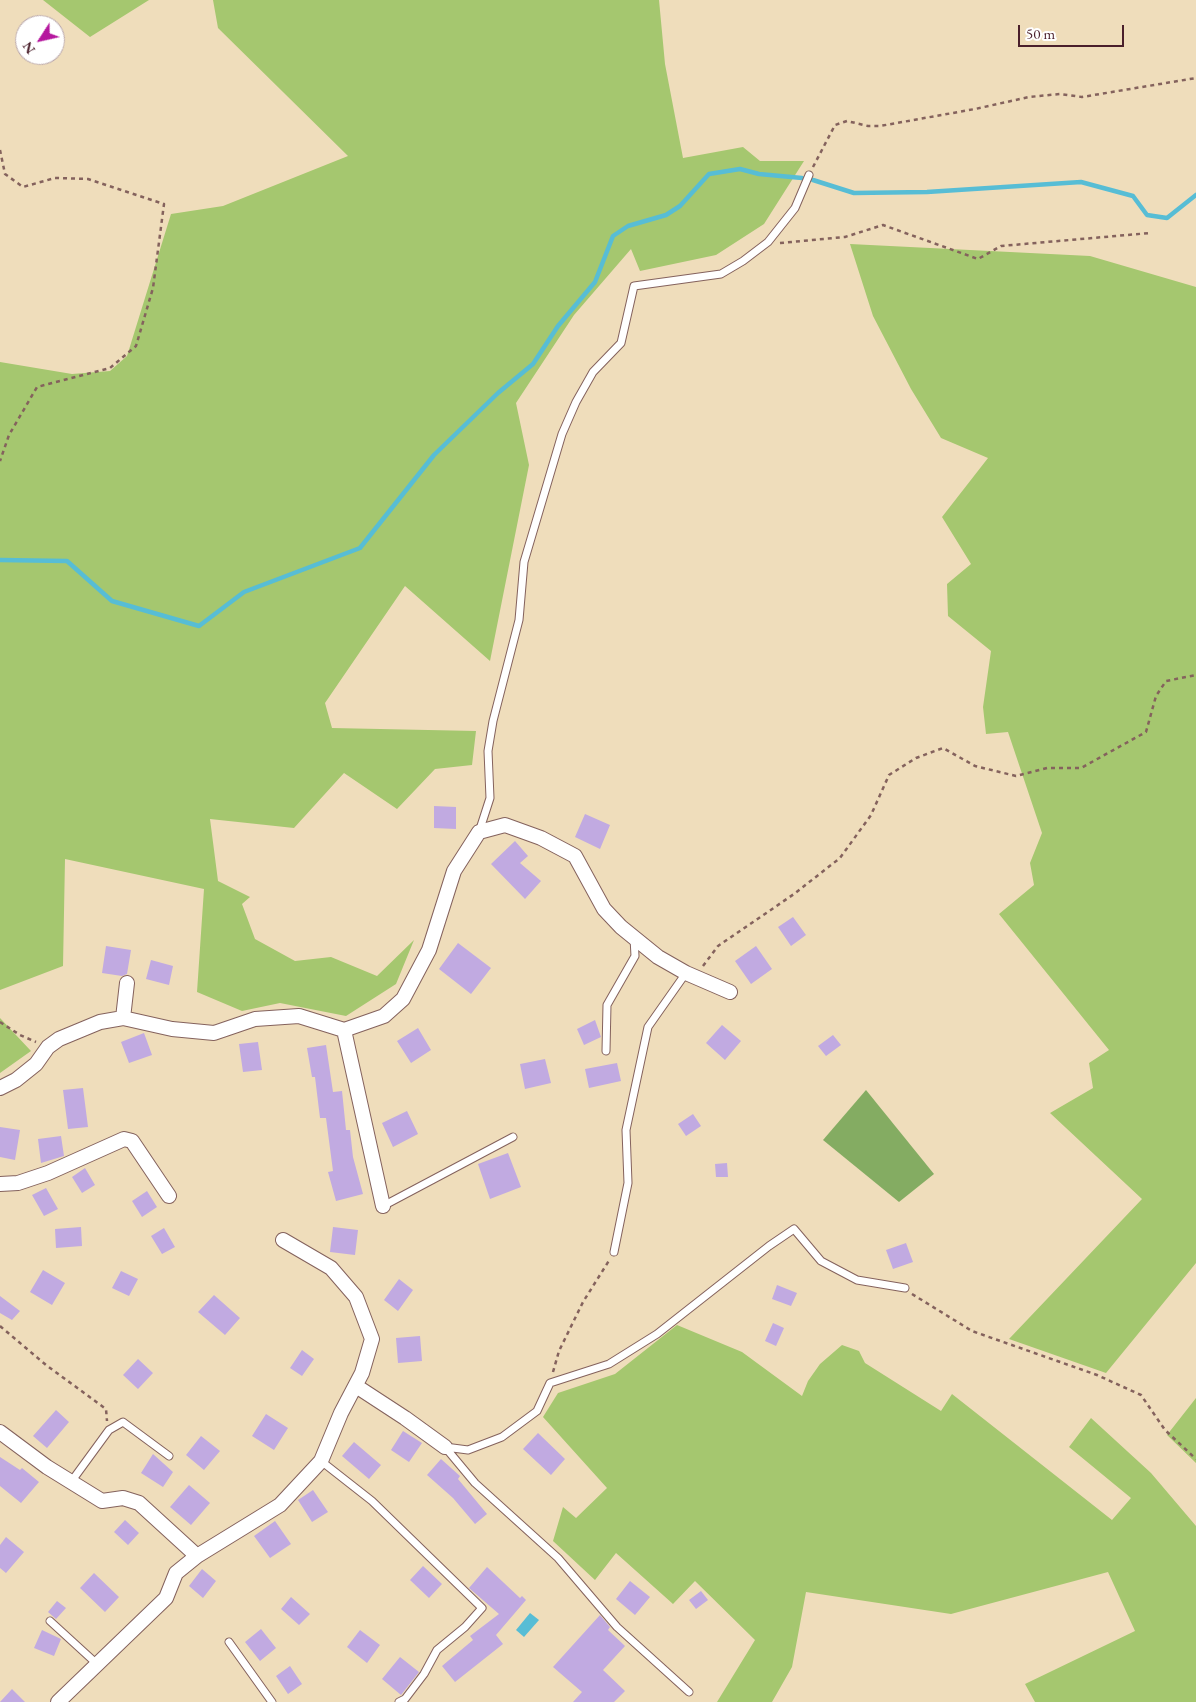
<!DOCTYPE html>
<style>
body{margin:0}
#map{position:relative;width:1196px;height:1702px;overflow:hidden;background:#efddbb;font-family:"EB Garamond",serif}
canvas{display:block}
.north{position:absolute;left:15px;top:15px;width:50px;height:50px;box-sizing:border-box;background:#fff;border:1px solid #b7a5aa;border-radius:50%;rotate:235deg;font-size:14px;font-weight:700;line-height:20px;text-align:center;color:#4a1f2b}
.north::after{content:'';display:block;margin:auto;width:18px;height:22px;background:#b5179e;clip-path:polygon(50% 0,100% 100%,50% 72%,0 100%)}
.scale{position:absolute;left:1018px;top:25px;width:106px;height:22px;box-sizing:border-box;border:2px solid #4a1f2b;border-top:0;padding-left:6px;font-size:15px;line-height:18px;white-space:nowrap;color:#4a1f2b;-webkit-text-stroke:4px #fff;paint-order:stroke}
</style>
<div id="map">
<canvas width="1196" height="1702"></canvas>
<div class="north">N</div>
<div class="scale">50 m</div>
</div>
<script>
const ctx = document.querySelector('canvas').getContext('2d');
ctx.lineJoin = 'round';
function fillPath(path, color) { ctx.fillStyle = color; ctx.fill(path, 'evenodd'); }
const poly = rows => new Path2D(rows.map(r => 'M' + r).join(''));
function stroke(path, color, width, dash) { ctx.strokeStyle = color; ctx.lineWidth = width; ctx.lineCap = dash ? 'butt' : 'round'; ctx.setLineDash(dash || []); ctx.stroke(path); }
fillPath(poly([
 [43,0,149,0,90,37],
 [213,0,659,0,665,64,683,158,743,147,760,161,804,161,764,224,716,255,640,271,631,249,574,315,516,403,529,465,490,661,405,586,325,703,332,728,476,731,472,765,435,769,397,809,344,773,294,828,210,819,218,881,250,897,242,904,255,939,295,961,331,957,377,976,414,940,396,984,346,1016,280,1003,242,1011,197,992,204,889,65,859,63,966,0,990,0,362,72,374,110,371,127,356,171,214,223,206,348,156,218,28],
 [850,244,1090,256,1196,287,1196,1263,1106,1373,1009,1339,1142,1199,1050,1113,1093,1088,1089,1063,1109,1050,999,914,1034,885,1030,863,1042,833,1008,732,986,734,983,707,991,651,948,616,947,584,971,564,942,517,988,458,941,438,911,389,873,316],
 [0,1018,31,1051,0,1073],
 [677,1325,742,1352,802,1396,808,1381,820,1364,842,1345,859,1351,865,1363,941,1411,952,1394,1112,1520,1131,1498,1069,1447,1091,1418,1151,1473,1196,1526,1196,1702,1035,1702,1025,1684,1135,1631,1108,1572,951,1614,806,1592,792,1667,772,1702,717,1702,755,1640,695,1581,673,1604,616,1553,595,1580,553,1541,563,1507,576,1518,607,1488,543,1417,558,1393,615,1374],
 [1196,1398,1196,1463,1167,1435]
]), '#a5c76f');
fillPath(poly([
 [866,1090,934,1174,899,1202,823,1140]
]), '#84ac62');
fillPath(poly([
 [530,1613,539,1620,524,1637,516,1630]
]), '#57bdd5');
stroke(poly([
 [813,180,854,193,927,192,1081,182,1133,196,1147,215,1167,218,1196,195],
 [0,560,67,561,112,601,199,626,244,592,360,548,434,455,498,393,533,364,558,326,595,282,613,236,628,226,666,215,680,206,709,174,740,169,759,174,802,178]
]), '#57bdd5', 4.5);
fillPath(poly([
 [434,806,456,807,456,829,434,828],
 [585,814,610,825,600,849,575,837],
 [515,841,528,856,520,863,541,881,525,899,491,864],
 [793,917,806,935,791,946,778,927],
 [458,943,491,968,471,994,439,969],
 [106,946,131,950,127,974,122,976,102,973],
 [756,946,772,969,751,984,735,961],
 [151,960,173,966,169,985,146,979],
 [595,1020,601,1037,584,1045,577,1029],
 [722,1025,741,1041,725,1060,706,1043],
 [418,1028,431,1050,411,1063,397,1041],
 [144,1033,152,1055,129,1063,121,1042],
 [833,1035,841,1045,826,1056,818,1046],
 [258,1042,262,1070,243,1072,239,1044],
 [326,1045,333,1092,342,1091,346,1130,350,1130,353,1157,363,1194,336,1201,328,1172,333,1171,326,1118,320,1118,315,1077,312,1077,307,1048],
 [545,1059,551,1083,525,1089,520,1064],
 [617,1063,621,1081,589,1088,585,1069],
 [83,1088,88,1127,68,1129,63,1090],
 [407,1111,418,1134,393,1147,382,1123],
 [693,1114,701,1126,686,1136,678,1124],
 [0,1127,20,1130,15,1160,0,1157],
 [61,1136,64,1156,41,1163,38,1139],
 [508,1153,521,1187,490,1199,478,1164],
 [727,1163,728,1177,716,1177,715,1164],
 [85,1168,95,1185,82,1193,72,1177],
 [46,1188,58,1209,44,1216,32,1195],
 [147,1191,157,1207,142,1217,132,1201],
 [81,1227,82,1246,56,1248,55,1229],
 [333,1227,358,1230,355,1255,330,1252],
 [164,1228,175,1247,162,1254,151,1236],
 [906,1243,913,1262,893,1269,886,1250],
 [43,1270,65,1283,52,1305,30,1292],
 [121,1271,138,1279,129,1296,112,1288],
 [399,1279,413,1290,398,1311,384,1300],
 [777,1285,797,1293,791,1306,772,1299],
 [214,1295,240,1318,225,1335,198,1312],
 [0,1296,20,1311,12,1320,0,1313],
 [773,1323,784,1328,776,1346,765,1341],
 [420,1336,422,1361,398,1363,396,1338],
 [302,1350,314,1359,302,1376,290,1368],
 [138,1359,153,1373,138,1389,123,1375],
 [56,1410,69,1422,47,1448,33,1436],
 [266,1414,288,1428,274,1450,252,1436],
 [403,1431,422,1443,409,1462,391,1450],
 [538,1433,565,1459,551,1475,523,1449],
 [201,1436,220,1451,204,1470,186,1455],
 [354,1442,381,1465,369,1479,342,1456],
 [153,1454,173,1472,163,1487,141,1473],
 [0,1457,20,1470,22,1468,39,1482,21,1503,0,1486],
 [441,1459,460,1476,458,1479,487,1514,475,1524,453,1498,427,1475],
 [189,1485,210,1503,191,1525,170,1507],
 [313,1490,328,1512,312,1522,298,1500],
 [125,1520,139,1533,128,1545,114,1532],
 [275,1521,291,1544,270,1558,254,1536],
 [6,1537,24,1552,6,1573,0,1568,0,1545],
 [423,1566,442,1584,429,1598,410,1580],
 [487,1567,520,1598,522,1596,526,1600,496,1635,503,1644,455,1682,442,1666,473,1640,470,1636,499,1614,469,1588],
 [202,1569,216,1581,203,1598,189,1586],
 [94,1573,119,1597,105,1612,80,1588],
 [630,1581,650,1597,635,1615,616,1599],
 [701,1591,708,1600,696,1609,689,1600],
 [291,1597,310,1614,299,1625,281,1609],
 [57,1601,66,1608,56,1619,48,1612],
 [600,1615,610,1627,608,1630,625,1646,603,1670,625,1691,614,1702,573,1702,582,1692,553,1667],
 [261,1629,276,1648,260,1661,245,1642],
 [42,1630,61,1639,54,1656,34,1648],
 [360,1630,380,1645,367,1663,347,1647],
 [400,1657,419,1672,401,1695,382,1679],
 [290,1666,302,1684,288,1694,276,1676],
 [12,1689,25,1702,0,1702]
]), '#c1aae1');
const service = poly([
 [479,832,490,798,488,751,493,721,519,620,524,562,562,434,576,402,593,372,621,343,634,286,721,274,743,261,768,242,795,208,809,175],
 [606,1051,607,1005,635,956,634,938],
 [383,1206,513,1137],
 [614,1252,628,1183,626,1130,648,1027,686,973],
 [445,1447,468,1450,502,1437,537,1411,550,1383,609,1364,657,1334,769,1246,794,1229,821,1261,857,1280,905,1288],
 [445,1447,475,1483,558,1558,617,1627,689,1692],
 [321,1461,372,1501,482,1608,465,1627,437,1650,424,1674,405,1699,399,1702],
 [71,1482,109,1430,123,1422,169,1456],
 [50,1621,97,1664],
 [229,1642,272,1702]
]);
const minor = poly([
 [123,1018,127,983],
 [344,1030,383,1206],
 [0,1088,16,1080,36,1064,48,1047,59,1039,100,1022,123,1018,172,1029,214,1033,255,1019,299,1016,344,1030,384,1016,403,999,429,950,454,871,479,832,505,825,541,838,575,856,604,909,621,927,658,957,686,973,730,992],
 [0,1184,18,1183,48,1173,124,1139,132,1141,169,1196],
 [356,1386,405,1418,445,1447],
 [0,1432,47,1467,102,1501,123,1498,139,1503,197,1556],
 [58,1702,166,1598,176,1573,197,1556,280,1505,321,1461,341,1413,362,1373,372,1339,356,1297,331,1268,283,1240]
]);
stroke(service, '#84625d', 9);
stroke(minor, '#84625d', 16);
stroke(poly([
 [0,150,5,174,23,187,55,178,88,179,164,204,153,288,136,346,110,368,37,387,9,435,0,461],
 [813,167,835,125,847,121,868,126,880,126,975,109,1029,97,1060,94,1082,97,1196,78],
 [780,243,845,237,883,225,978,259,1001,246,1150,233],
 [703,966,718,946,794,894,840,858,871,815,889,775,916,758,943,748,975,766,1016,776,1047,768,1081,768,1146,732,1156,696,1166,681,1196,675],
 [0,1022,20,1035,36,1042],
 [912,1294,972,1331,1097,1375,1141,1395,1165,1430,1196,1459],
 [0,1326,46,1365,106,1409,107,1421],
 [553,1372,559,1351,583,1302,610,1259]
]), '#84625d', 2.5, [4, 4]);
stroke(service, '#fff', 7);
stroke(minor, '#fff', 14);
</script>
